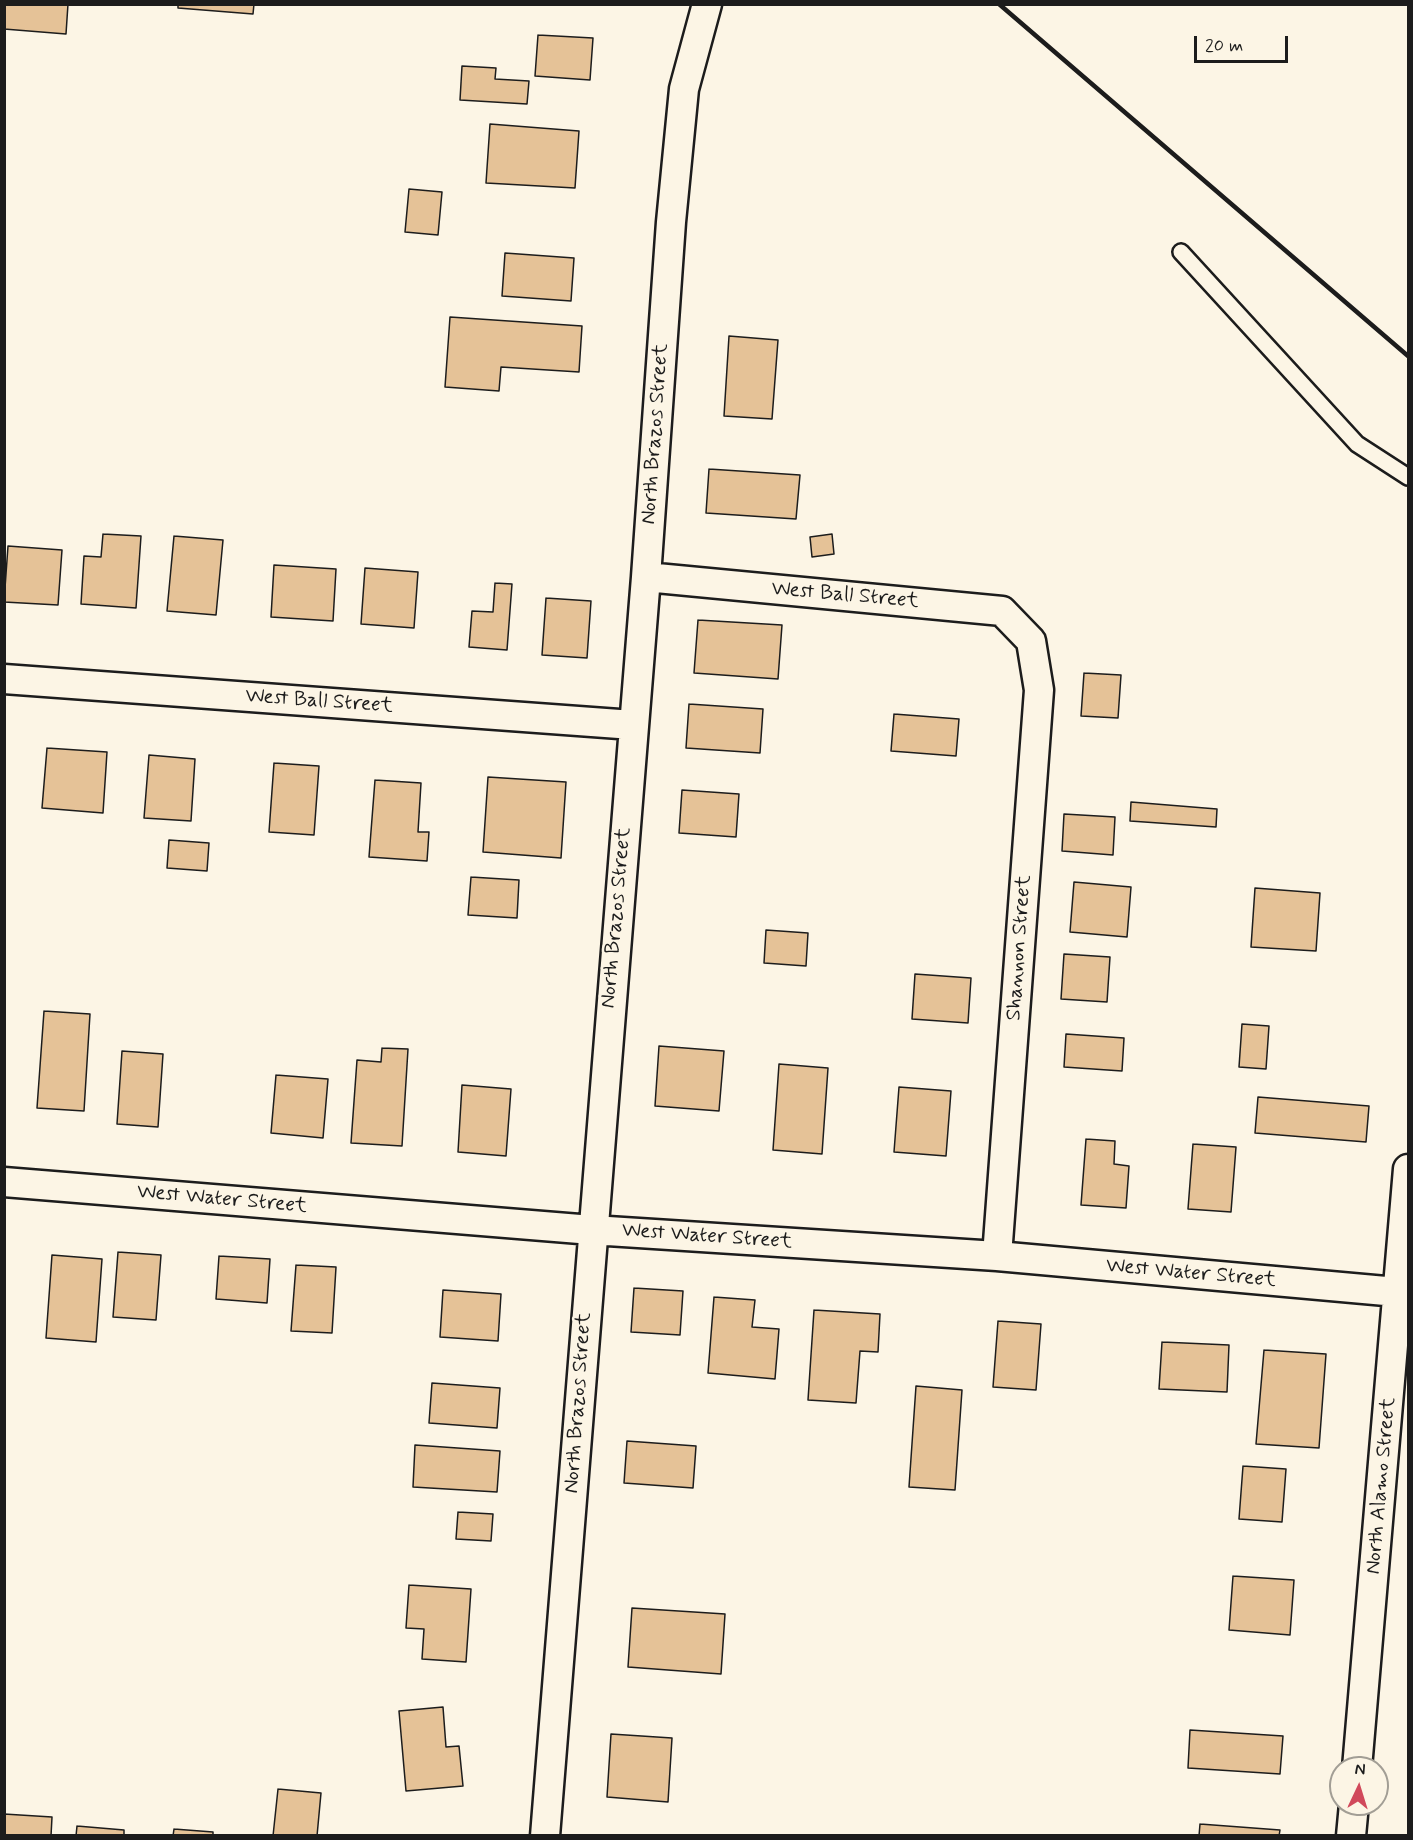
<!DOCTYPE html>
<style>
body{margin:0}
#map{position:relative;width:1413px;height:1840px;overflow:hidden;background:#fcf5e5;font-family:Mynerve,sans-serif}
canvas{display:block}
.frame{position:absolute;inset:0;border:6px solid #1c1c1c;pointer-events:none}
.north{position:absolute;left:1329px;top:1756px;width:60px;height:60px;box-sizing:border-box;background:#fcf5e5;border:2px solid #a29e95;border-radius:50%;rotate:4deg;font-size:16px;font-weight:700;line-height:24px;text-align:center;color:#1c1c1c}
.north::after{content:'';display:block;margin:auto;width:21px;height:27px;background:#d1495b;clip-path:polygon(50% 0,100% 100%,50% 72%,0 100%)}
.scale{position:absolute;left:1194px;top:36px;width:94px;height:27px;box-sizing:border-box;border:3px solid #1c1c1c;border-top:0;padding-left:8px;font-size:18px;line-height:21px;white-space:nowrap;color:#1c1c1c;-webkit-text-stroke:4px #fcf5e5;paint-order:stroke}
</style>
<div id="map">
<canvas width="1413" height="1840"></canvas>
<div class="frame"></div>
<div class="north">N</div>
<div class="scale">20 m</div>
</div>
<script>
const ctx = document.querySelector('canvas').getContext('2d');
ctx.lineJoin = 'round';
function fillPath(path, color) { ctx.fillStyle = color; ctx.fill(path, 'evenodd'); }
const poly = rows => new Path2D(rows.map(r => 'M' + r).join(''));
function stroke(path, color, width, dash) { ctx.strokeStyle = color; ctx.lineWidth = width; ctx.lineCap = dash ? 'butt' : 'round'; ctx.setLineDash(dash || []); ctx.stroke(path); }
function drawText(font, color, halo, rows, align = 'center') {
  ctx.font = font + ' Mynerve,sans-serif'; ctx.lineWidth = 5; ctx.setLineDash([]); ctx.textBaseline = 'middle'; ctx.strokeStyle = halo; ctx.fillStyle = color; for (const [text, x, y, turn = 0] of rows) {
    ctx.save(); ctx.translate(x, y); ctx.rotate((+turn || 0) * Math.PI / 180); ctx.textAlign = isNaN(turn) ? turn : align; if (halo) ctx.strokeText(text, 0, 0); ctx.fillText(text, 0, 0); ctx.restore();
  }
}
const building = poly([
 [4,4,68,4,66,34,4,29,4,4],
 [178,4,254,4,253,14,178,8,178,4],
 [538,35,593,38,590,80,535,76,538,35],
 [462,66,496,68,495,79,529,81,527,104,460,100,462,66],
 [490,124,579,131,575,188,486,183,490,124],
 [409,189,442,192,438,235,405,232,409,189],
 [505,253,574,258,571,301,502,296,505,253],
 [450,317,582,326,579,372,501,367,499,391,445,387,450,317],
 [729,336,778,340,772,419,724,416,729,336],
 [709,469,800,475,796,519,706,513,709,469],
 [103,534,141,536,136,608,81,604,84,556,101,557,103,534],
 [832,534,834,554,812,557,810,537,832,534],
 [174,536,223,540,216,615,167,611,174,536],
 [8,546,62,550,58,605,4,602,8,546],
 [274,565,336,569,333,621,271,617,274,565],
 [365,568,418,572,414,628,361,624,365,568],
 [495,583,512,584,507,650,469,647,472,611,493,612,495,583],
 [546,598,591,601,587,658,542,655,546,598],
 [698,620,782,625,778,679,694,673,698,620],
 [1084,673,1121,675,1118,718,1081,716,1084,673],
 [689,704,763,709,760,753,686,748,689,704],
 [894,714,959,719,956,756,891,751,894,714],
 [47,748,107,752,103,813,42,808,47,748],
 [149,755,195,759,191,821,144,818,149,755],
 [274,763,319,766,314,835,269,832,274,763],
 [488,777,566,782,561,858,483,852,488,777],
 [375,780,421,783,418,832,429,832,427,861,369,857,375,780],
 [682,790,739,794,736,837,679,833,682,790],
 [1131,802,1217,809,1216,827,1130,821,1131,802],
 [1064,814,1115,817,1113,855,1062,851,1064,814],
 [169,840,209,843,207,871,167,868,169,840],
 [471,877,519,880,517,918,468,915,471,877],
 [1074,882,1131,887,1127,937,1070,932,1074,882],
 [1255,888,1320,893,1316,951,1251,947,1255,888],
 [766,930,808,933,806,966,764,963,766,930],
 [1064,954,1110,957,1107,1002,1061,999,1064,954],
 [915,974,971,978,968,1023,912,1019,915,974],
 [44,1011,90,1014,84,1111,37,1108,44,1011],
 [1242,1024,1269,1026,1266,1069,1239,1067,1242,1024],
 [1066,1034,1124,1038,1122,1071,1064,1067,1066,1034],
 [659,1046,724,1051,719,1111,655,1106,659,1046],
 [382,1048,408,1049,402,1146,351,1143,357,1060,381,1062,382,1048],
 [122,1051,163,1054,158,1127,117,1124,122,1051],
 [779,1064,828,1068,822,1154,773,1150,779,1064],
 [276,1075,328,1079,323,1138,271,1133,276,1075],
 [462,1085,511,1089,506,1156,458,1152,462,1085],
 [899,1087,951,1091,946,1156,894,1152,899,1087],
 [1258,1097,1369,1106,1366,1142,1255,1133,1258,1097],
 [1086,1139,1115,1141,1114,1164,1129,1166,1126,1208,1081,1205,1086,1139],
 [1193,1144,1236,1147,1231,1212,1188,1209,1193,1144],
 [118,1252,161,1255,156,1320,113,1317,118,1252],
 [52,1255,102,1259,96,1342,46,1338,52,1255],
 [219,1256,270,1259,267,1303,216,1299,219,1256],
 [296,1265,336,1267,332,1333,291,1331,296,1265],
 [634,1288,683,1291,680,1335,631,1332,634,1288],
 [443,1290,501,1294,498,1341,440,1337,443,1290],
 [714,1297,755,1300,752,1327,779,1329,775,1379,708,1373,714,1297],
 [814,1310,880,1314,878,1352,860,1351,856,1403,808,1400,814,1310],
 [998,1321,1041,1324,1036,1390,993,1387,998,1321],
 [1162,1342,1229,1345,1227,1392,1159,1389,1162,1342],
 [1264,1350,1326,1354,1319,1448,1256,1444,1264,1350],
 [432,1383,500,1388,497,1428,429,1423,432,1383],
 [916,1386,962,1390,955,1490,909,1487,916,1386],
 [627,1441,696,1446,693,1488,624,1483,627,1441],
 [415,1445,500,1451,497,1492,413,1487,415,1445],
 [1243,1466,1286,1469,1282,1522,1239,1519,1243,1466],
 [458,1512,493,1514,491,1541,456,1539,458,1512],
 [1233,1576,1294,1580,1290,1635,1229,1630,1233,1576],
 [409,1585,471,1589,466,1662,422,1659,424,1629,406,1628,409,1585],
 [632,1608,725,1614,721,1674,628,1667,632,1608],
 [443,1707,446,1747,459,1746,463,1786,406,1791,399,1711,443,1707],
 [1190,1730,1283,1736,1280,1774,1188,1768,1190,1730],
 [611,1734,672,1738,668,1802,607,1797,611,1734],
 [278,1789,321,1793,317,1836,273,1836,278,1789],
 [4,1814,52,1817,51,1836,4,1836,4,1814],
 [1200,1824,1280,1830,1279,1836,1199,1836,1200,1824],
 [77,1826,124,1830,124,1836,76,1836,77,1826],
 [174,1829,213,1832,213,1836,173,1836,174,1829]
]);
fillPath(building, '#e5c297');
stroke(building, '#1c1c1c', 1.5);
const service = poly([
 [1181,252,1357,444,1408,477]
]);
const minor = poly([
 [646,577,1002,611,1031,641,1039,690,997,1256],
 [4,679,633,725],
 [4,1182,592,1230,997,1256,1408,1293],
 [1357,1768,1408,1169],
 [545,1836,646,577,671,222,684,89,707,4],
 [1351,1836,1354,1804]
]);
stroke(service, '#1c1c1c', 20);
stroke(minor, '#1c1c1c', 33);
stroke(service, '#fcf5e5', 15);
stroke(minor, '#fcf5e5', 28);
stroke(poly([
 [999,4,1408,356]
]), '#1c1c1c', 4.5);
drawText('21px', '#1c1c1c', '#fcf5e5', [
 ["North Brazos Street",656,434,-86],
 ["West Ball Street",845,596,5],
 ["West Ball Street",319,702,4],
 ["North Brazos Street",617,918,-85],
 ["Shannon Street",1020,948,-86],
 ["West Water Street",222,1200,5],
 ["West Water Street",707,1237,4],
 ["West Water Street",1191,1274,5],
 ["North Brazos Street",579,1403,-86],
 ["North Alamo Street",1382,1486,-85]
]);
</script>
